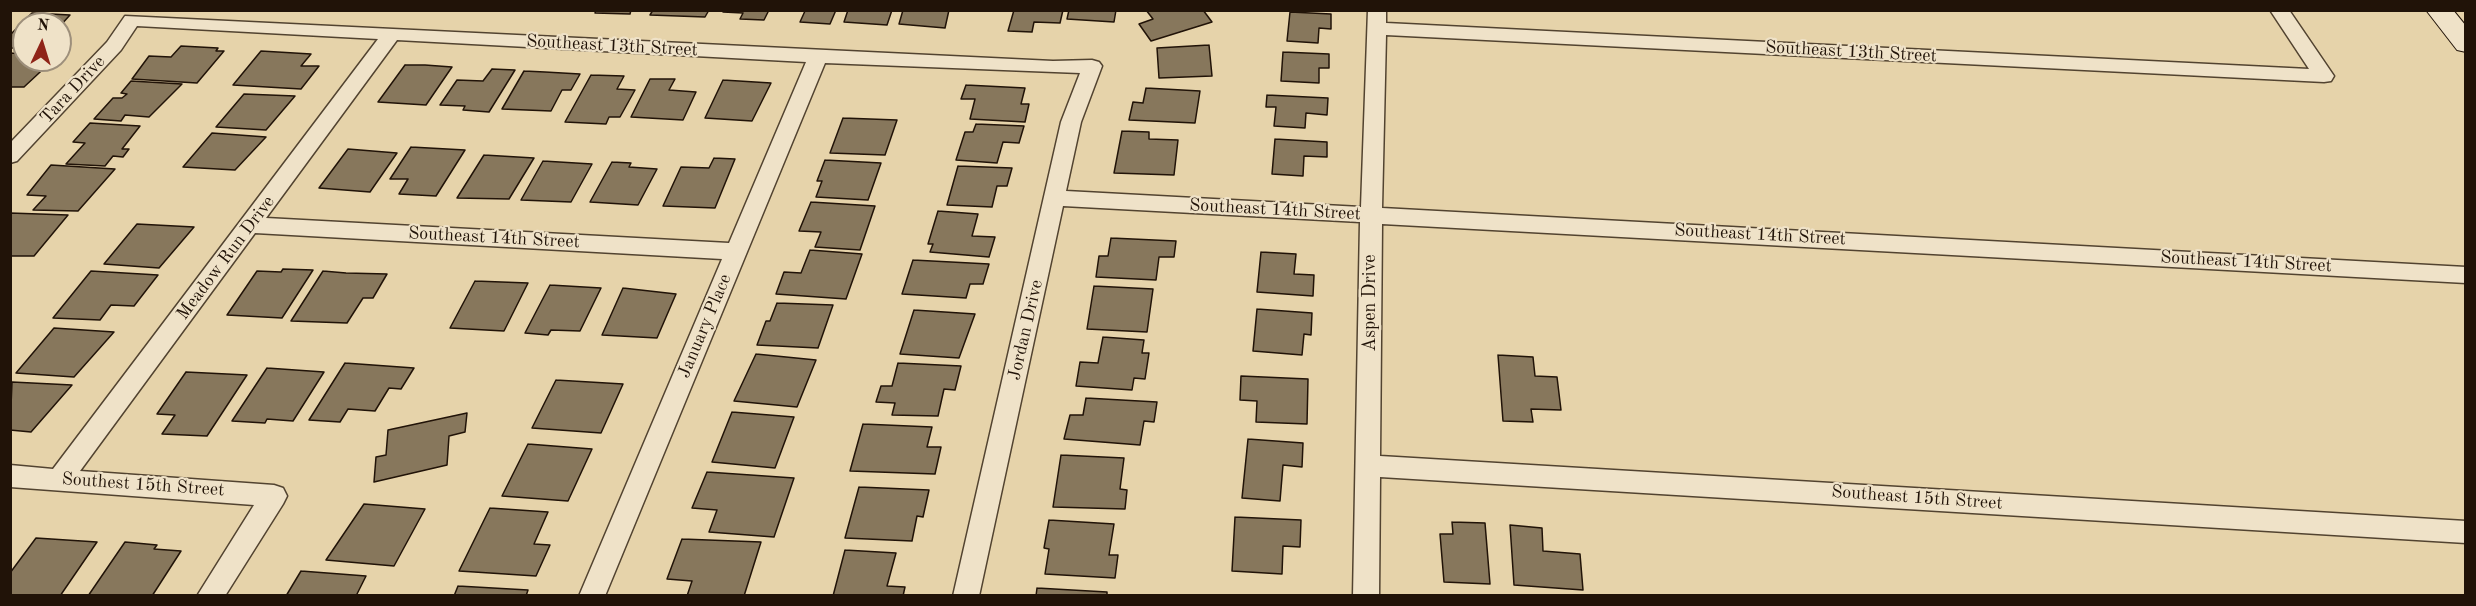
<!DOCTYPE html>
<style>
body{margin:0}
#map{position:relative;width:2476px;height:606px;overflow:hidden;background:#e6d3aa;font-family:"Old Standard TT",serif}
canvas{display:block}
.frame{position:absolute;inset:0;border:12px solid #211308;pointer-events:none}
.north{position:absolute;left:12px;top:12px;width:60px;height:60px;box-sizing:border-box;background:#efe2c8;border:2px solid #9d8f7b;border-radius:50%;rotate:4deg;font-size:16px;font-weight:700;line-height:24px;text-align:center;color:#211308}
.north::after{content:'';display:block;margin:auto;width:21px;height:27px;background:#8f2418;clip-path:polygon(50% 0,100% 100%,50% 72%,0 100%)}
</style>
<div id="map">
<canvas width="2476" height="606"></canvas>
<div class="frame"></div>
<div class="north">N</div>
</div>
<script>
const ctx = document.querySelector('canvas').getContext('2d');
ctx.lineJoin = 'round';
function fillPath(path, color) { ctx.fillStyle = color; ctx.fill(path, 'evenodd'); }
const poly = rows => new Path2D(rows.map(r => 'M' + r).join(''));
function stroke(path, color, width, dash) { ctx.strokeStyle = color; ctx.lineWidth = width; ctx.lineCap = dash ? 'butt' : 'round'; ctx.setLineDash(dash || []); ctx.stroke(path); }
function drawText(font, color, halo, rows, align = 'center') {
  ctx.font = font + ' "Old Standard TT",serif'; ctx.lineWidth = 4.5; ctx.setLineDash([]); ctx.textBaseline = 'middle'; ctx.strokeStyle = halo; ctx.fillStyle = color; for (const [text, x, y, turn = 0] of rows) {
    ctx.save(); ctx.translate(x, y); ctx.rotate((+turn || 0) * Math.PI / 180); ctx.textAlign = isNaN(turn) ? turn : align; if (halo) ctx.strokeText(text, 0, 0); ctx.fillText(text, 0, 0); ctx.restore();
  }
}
const building = poly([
 [596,10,631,10,630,14,595,13,596,10],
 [653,10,709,10,705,17,650,15,653,10],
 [724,10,769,10,764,20,740,19,743,13,723,12,724,10],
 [801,10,836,10,830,24,800,22,805,11,801,10],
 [848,10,892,10,887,25,844,22,848,10],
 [903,10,949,10,945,28,899,24,903,10],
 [1014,10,1063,10,1060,23,1034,22,1032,32,1008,31,1014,10],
 [1069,10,1116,10,1114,22,1067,19,1069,10],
 [1146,10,1203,10,1212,22,1151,41,1139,24,1153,19,1146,10],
 [1290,12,1331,14,1331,29,1319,28,1318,43,1287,41,1290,12],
 [32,13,70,15,60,26,24,24,24,48,10,48,10,35,32,13],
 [1209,45,1212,76,1159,78,1157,48,1209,45],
 [181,46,218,48,216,51,224,51,197,83,132,79,149,56,171,57,181,46],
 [261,51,311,54,301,66,319,66,301,89,233,85,261,51],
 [1283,52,1329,54,1329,68,1319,68,1319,83,1281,81,1283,52],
 [10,53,24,54,24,60,53,60,24,87,10,87,10,53],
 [405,65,425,65,452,67,426,105,378,102,405,65],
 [492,69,515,70,489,112,463,110,465,106,440,105,457,80,483,81,492,69],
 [524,71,545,72,580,74,571,90,562,90,551,111,502,109,524,71],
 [591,75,624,76,617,89,635,90,620,117,609,117,606,124,565,122,591,75],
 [650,79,675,79,669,90,696,92,683,120,631,117,650,79],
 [723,80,771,83,752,121,705,118,723,80],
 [131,81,182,84,149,117,125,115,121,121,94,119,113,98,122,98,127,94,121,93,131,81],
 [966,85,1025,88,1021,104,1029,104,1025,122,970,119,975,99,961,99,966,85],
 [1146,88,1200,91,1195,123,1129,120,1133,102,1143,103,1146,88],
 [244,94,295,96,266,130,216,127,244,94],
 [1267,95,1328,98,1327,115,1306,113,1305,128,1274,126,1276,107,1266,107,1267,95],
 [843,118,897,120,885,155,830,153,843,118],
 [90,123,140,126,122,149,129,149,123,157,113,156,105,166,66,164,85,143,73,142,90,123],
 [976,124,1024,126,1019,143,1003,142,997,163,956,160,965,132,973,132,976,124],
 [1122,131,1149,132,1149,139,1178,140,1174,175,1114,173,1122,131],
 [212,133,266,137,235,170,183,167,212,133],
 [1275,139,1327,142,1327,157,1304,156,1303,176,1272,174,1275,139],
 [411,147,465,150,436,196,399,194,408,179,390,179,411,147],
 [348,149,397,153,370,192,319,188,348,149],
 [484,155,534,158,509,199,457,198,484,155],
 [714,158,735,159,715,208,663,206,681,167,709,168,714,158],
 [825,160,881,163,868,200,816,197,822,181,817,181,825,160],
 [543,161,592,164,571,202,521,200,543,161],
 [612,162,631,163,629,167,657,169,638,205,590,202,612,162],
 [51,165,115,169,78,211,33,210,46,196,27,195,51,165],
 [958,166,1012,168,1007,186,997,186,992,207,947,205,958,166],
 [811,202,875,206,860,250,815,247,821,232,799,231,811,202],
 [938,211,978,214,972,236,995,237,989,257,930,252,933,244,928,244,938,211],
 [10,213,68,215,34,256,10,256,10,213],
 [137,224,194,227,159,268,104,264,137,224],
 [1111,238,1176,241,1174,257,1159,257,1156,280,1096,277,1099,256,1108,256,1111,238],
 [810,250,862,254,846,299,776,294,784,272,801,273,810,250],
 [1261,252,1296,254,1294,274,1314,275,1313,296,1257,292,1261,252],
 [913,260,989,264,983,284,970,284,966,298,902,294,913,260],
 [283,269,313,270,282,318,227,315,257,271,281,272,283,269],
 [91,271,158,275,134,306,111,305,100,320,53,318,91,271],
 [323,271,346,273,387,274,373,298,363,298,347,323,291,321,323,271],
 [475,281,528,283,504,331,450,328,475,281],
 [550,285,601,288,580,331,551,330,548,335,525,333,550,285],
 [1094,286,1153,289,1147,332,1087,329,1094,286],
 [623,288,676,294,657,338,602,335,623,288],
 [777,303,833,305,818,348,757,345,766,321,770,321,777,303],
 [1257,309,1312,313,1311,335,1304,334,1302,355,1253,351,1257,309],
 [914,310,975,314,959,358,900,354,914,310],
 [54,328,114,332,74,377,16,373,54,328],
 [1103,337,1144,340,1142,353,1149,353,1145,379,1134,378,1132,390,1076,386,1080,362,1098,363,1103,337],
 [756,354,816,360,797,407,734,401,756,354],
 [1498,355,1533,357,1535,376,1557,377,1561,410,1531,409,1533,422,1503,421,1498,355],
 [345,363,414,368,401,389,389,388,375,411,348,409,340,422,309,420,345,363],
 [898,363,961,366,955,390,944,389,938,416,892,415,895,403,876,402,881,386,892,386,898,363],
 [267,368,324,372,293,421,267,419,265,423,232,421,267,368],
 [186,372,247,375,207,436,162,434,175,415,157,414,186,372],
 [1241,376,1308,379,1307,424,1256,422,1257,401,1240,400,1241,376],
 [556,380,623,384,601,433,532,428,556,380],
 [12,382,72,385,31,432,10,430,12,382],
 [1086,398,1157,402,1154,422,1144,421,1140,445,1064,439,1070,415,1083,415,1086,398],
 [732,412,794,417,775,468,712,462,732,412],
 [467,413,465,432,449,436,447,465,374,482,376,457,386,455,388,430,467,413],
 [863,424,932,427,927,447,941,447,935,474,850,471,863,424],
 [1248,439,1303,443,1302,467,1283,465,1280,501,1242,498,1248,439],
 [528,444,592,449,568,501,502,496,528,444],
 [1061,455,1124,458,1120,489,1127,490,1125,509,1053,507,1061,455],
 [707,472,794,478,774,537,709,532,717,510,692,508,707,472],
 [859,487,929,490,923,517,917,516,912,541,845,538,859,487],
 [364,504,425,509,394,566,326,560,364,504],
 [490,508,548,512,534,544,550,545,536,576,459,571,490,508],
 [1235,517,1301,520,1300,547,1283,546,1282,574,1232,571,1235,517],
 [1049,520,1114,524,1109,555,1118,555,1115,578,1045,574,1049,549,1044,548,1049,520],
 [1452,522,1485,523,1490,584,1444,582,1440,534,1453,534,1452,522],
 [1510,525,1542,528,1543,551,1580,554,1583,590,1514,585,1510,525],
 [36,538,97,542,60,596,10,596,10,573,36,538],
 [682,539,761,542,744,596,687,596,692,581,667,579,682,539],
 [125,542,157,545,154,549,181,551,152,596,88,596,125,542],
 [845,550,896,553,887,586,905,587,903,596,833,596,845,550],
 [301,571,366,576,356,596,286,596,301,571],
 [458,586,528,590,526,596,454,596,458,586],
 [1037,588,1107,592,1107,596,1036,596,1037,588]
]);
fillPath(building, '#87775c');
stroke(building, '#211308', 1.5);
const street = poly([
 [1368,10,1386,10,1386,23,2309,69,2270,10,2289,10,2334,76,2331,81,2324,82,1386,35,1382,208,2466,267,2466,283,1382,224,1380,456,2466,521,2466,543,1380,477,1379,596,1353,596,1360,222,1063,206,979,596,953,596,1061,122,1080,73,825,63,605,596,579,596,722,259,255,233,80,471,274,485,283,488,287,496,283,504,225,596,197,596,254,505,10,487,10,465,53,469,378,39,137,26,121,50,17,161,10,163,10,143,107,42,125,16,1053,61,1092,60,1099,62,1102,66,1081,122,1066,191,1361,207,1368,10],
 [397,40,806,62,729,243,266,218,397,40]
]);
const secondary = poly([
 [2426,10,2453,10,2466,26,2466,52,2457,50,2426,10]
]);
stroke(street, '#524330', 3);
stroke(secondary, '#211308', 2);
fillPath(street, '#efe2c8');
fillPath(secondary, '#efe2c8');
drawText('18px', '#211308', '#efe2c8', [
 ["Southeast 13th Street",612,46,3],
 ["Southeast 13th Street",1851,52,3],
 ["Tara Drive",73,90,-47],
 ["Southeast 14th Street",1275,210,3],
 ["Southeast 14th Street",1760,235,3],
 ["Southeast 14th Street",494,238,3],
 ["Meadow Run Drive",226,258,-53],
 ["Southeast 14th Street",2246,262,3],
 ["Aspen Drive",1370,303,-90],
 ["January Place",705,326,-67],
 ["Jordan Drive",1026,330,-77],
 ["Southest 15th Street",143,485,4],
 ["Southeast 15th Street",1917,498,4]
]);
</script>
